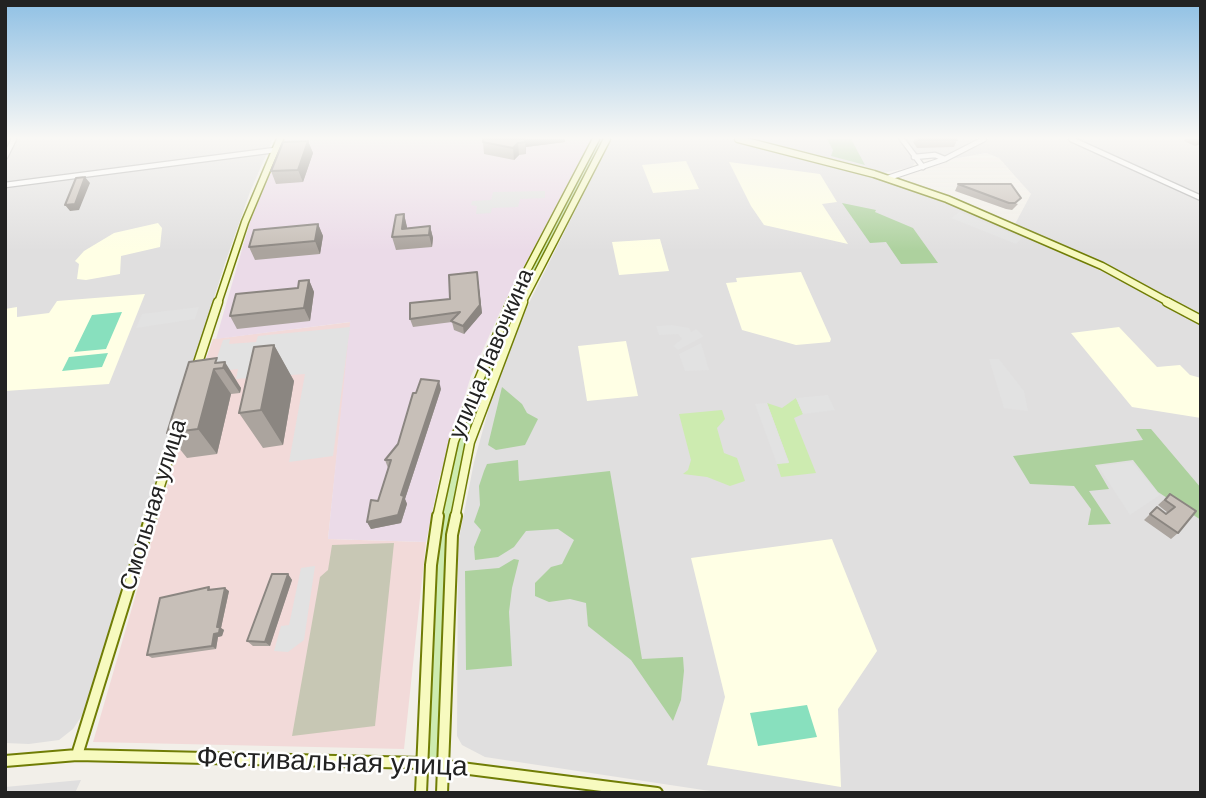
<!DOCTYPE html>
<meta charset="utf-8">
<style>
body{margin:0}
#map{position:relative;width:1206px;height:798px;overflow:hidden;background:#f2efe9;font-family:Arial,sans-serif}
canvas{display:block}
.frame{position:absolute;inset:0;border:7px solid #222;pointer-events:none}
</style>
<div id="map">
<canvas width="1206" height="798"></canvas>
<div class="frame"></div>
</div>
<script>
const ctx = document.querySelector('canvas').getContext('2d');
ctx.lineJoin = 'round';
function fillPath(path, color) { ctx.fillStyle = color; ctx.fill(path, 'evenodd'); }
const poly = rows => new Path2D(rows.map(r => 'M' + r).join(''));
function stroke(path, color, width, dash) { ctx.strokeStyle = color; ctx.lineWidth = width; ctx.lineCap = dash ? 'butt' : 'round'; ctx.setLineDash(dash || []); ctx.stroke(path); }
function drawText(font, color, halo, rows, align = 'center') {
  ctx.font = font + ' Arial,sans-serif'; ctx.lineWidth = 5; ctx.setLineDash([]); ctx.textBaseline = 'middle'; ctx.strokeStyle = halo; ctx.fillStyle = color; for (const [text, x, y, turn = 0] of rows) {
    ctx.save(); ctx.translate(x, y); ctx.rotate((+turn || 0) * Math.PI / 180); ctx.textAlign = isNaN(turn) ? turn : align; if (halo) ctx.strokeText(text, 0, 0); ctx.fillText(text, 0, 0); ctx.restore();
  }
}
fillPath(poly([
 [5,139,273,139,250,192,225,263,83,714,73,729,59,740,29,744,5,743],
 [611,139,727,139,859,172,956,207,1054,248,1126,283,1201,325,1201,793,723,793,485,757,462,745,457,736,458,544,474,462,497,379,527,307],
 [752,139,1201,139,1201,315,1110,266,1015,224,1031,194,999,158,986,153,952,159,941,154,919,153,911,156,915,163,912,167,883,173],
 [81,780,75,793,5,793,5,787]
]), '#e0dfdf');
fillPath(poly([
 [351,322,328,539,426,542,404,749,93,742,195,391,213,339]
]), '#f2dad9');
fillPath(poly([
 [283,139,593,139,504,303,471,376,439,479,426,542,328,539,350,322,216,339,250,222]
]), '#ebdbe8');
fillPath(poly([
 [686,161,699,189,653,193,642,165],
 [729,162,820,174,837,202,822,204,848,244,764,225,751,206],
 [158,223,162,228,160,247,121,256,120,274,86,280,77,279,79,264,75,261,84,251,114,233],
 [660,239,669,271,619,275,612,242],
 [801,272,831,339,830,342,796,345,742,330,726,283,737,282,736,278],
 [145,294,109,384,5,391,5,309,17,307,17,317,49,313,57,301],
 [1119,327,1157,367,1180,365,1190,375,1201,378,1201,418,1132,407,1071,333],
 [626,341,638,396,587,401,578,346],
 [832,539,877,651,838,709,841,787,707,765,725,697,691,558]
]), '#ffffe5');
fillPath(poly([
 [394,543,375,726,292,736,320,577,328,570,332,545]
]), '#c7c7b4');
fillPath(poly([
 [596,139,607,139,543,261,485,393,452,535,444,764,422,763,431,565,444,483,480,368],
 [796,398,803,414,794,418,816,473,781,477,777,464,789,462,767,403,782,408],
 [722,410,725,419,717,428,724,453,737,458,745,481,730,486,707,477,683,474,688,470,691,460,679,414]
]), '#cdebb0');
fillPath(poly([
 [827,139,851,139,865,165,831,156,833,150],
 [842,203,876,210,875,212,913,228,938,263,901,264,886,242,870,243],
 [502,387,522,404,527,413,538,419,525,445,496,450,488,445],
 [1136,429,1151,429,1201,488,1201,520,1158,492,1133,460,1095,465,1109,489,1089,491,1111,524,1088,525,1091,509,1074,486,1030,484,1013,456,1143,440],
 [518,460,519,481,610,471,642,659,683,657,684,671,681,700,673,721,631,660,588,626,586,603,570,599,549,602,535,596,535,583,551,567,562,564,574,540,558,529,526,531,514,547,498,557,475,560,474,547,481,530,474,522,480,505,479,486,484,471,487,464],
 [514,559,519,560,512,588,509,612,512,666,466,670,465,571,499,568]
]), '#add19e');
fillPath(poly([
 [122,312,106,349,74,352,92,315],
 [108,353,102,367,62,371,69,357],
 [807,705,817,737,758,746,750,713]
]), '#88e0be');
fillPath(poly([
 [545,191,545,198,520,199,518,207,492,208,491,213,476,214,477,206,471,205,472,201,491,200,493,192],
 [959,212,1022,238,1016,244,951,218],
 [199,307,195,319,136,328,142,314],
 [671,325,689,328,691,332,696,329,704,336,678,350,673,346,682,339,678,334,659,335,656,326],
 [350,327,333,456,289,462,305,374,236,379,238,369,212,372,223,340,230,339,229,344,256,342,258,336],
 [701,343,709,370,685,371,679,354],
 [989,359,999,359,1024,391,1028,411,1004,408],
 [828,395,835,410,803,414,796,398],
 [767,403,789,463,777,464,755,404],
 [1132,462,1160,495,1130,515,1098,466],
 [315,566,304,640,288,652,274,651,281,626,289,625,301,568]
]), '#e2e2e2');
const street = poly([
 [902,139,923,167],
 [1071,139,1201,198],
 [5,157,14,139],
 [914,157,935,155,945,159],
 [888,178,945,159,984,139],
 [5,185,275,150]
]);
const secondaryFar2 = poly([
 [738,139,874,174,947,199,1102,266,1170,303],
 [218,303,245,222,280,139],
 [510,303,596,139],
 [522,303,607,139]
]);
const secondaryFar1 = poly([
 [1167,302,1201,320],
 [196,369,218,302],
 [150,518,177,432],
 [437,518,454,441,511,302],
 [455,518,470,442,523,302]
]);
const secondary = poly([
 [77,755,151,516],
 [5,761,77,755,422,763,657,793],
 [421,793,431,565,438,516],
 [442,793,452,535,456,516]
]);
stroke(street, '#a9a9a9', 7);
stroke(secondaryFar2, '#707d05', 9);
stroke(secondaryFar1, '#707d05', 11);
stroke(secondary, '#707d05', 14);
stroke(street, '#fff', 4.5);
stroke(secondaryFar2, '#f7fabf', 6);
stroke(secondaryFar1, '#f7fabf', 8);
stroke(secondary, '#f7fabf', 10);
fillPath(poly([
 [915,139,956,139,957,140,954,147,917,148,913,142],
 [1185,139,1201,139,1195,146,1184,141],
 [308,141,313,153,303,182,276,184,271,171],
 [483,142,565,142,526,147,526,154,519,155,514,160,484,154],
 [958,184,1018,204,1012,210,1006,209,955,191],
 [404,214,407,228,430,226,433,238,432,247,396,250,392,237],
 [318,224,323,236,320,254,255,260,249,247],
 [477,272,482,313,464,334,454,330,452,322,413,327,410,319,450,299],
 [309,280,314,292,310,321,237,329,230,316,298,288],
 [274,345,294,381,283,445,263,448,239,413],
 [189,362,220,363,241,388,240,393,231,394,217,454,187,458,167,433],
 [441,389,405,499,407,504,401,523,371,529,367,522,378,501,388,468,385,460],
 [1170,494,1196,511,1178,533,1171,539,1144,520,1157,507,1166,514,1168,513,1158,505],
 [288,574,292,580,270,646,253,646,247,641],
 [209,587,211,590,229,591,221,628,224,630,222,636,218,637,216,649,152,658,147,655]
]), '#aba49e');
fillPath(poly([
 [525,139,565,139,565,142,526,147,526,154],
 [1200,139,1201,144,1195,146],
 [308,141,313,153,303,182,298,170],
 [518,143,519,155,514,160,513,148],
 [85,177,90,183,79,210,70,211,65,205],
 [404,214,407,227,406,236,402,229],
 [318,224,323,236,320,254,315,241],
 [430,226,433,238,432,247,429,235],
 [477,272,482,313,464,334,463,326],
 [309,280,314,292,310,321,304,308],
 [274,345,294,381,283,445,261,410],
 [225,362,241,388,240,393,223,368],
 [214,369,231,394,217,454,198,429],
 [439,381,441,389,405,499,407,504,401,523,371,529,367,522,401,495],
 [288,574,292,580,270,646,265,642],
 [225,588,229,591,221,628,224,630,222,636,218,637,216,649,212,646,214,634,217,627]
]), '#8b8681');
const building = poly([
 [483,139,525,139,525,142,518,143,513,148,483,142,483,139],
 [919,139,956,139,957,140,919,140,919,139],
 [308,141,298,170,271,171,283,142,308,141],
 [85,177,75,204,65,205,76,178,85,177],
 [958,184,1011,184,1021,198,1015,203,1009,203,958,184],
 [404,214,402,229,430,226,429,235,392,237,396,215,404,214],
 [318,224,315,241,249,247,254,230,318,224],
 [477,272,480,305,463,326,451,321,460,312,410,319,410,303,450,299,449,275,477,272],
 [309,280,304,308,230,316,236,294,298,288,299,281,309,280],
 [274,345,261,410,239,413,254,347,274,345],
 [217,358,215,363,225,362,223,368,214,369,198,429,167,433,189,362,217,358],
 [421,379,439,381,401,495,404,496,398,515,367,522,371,500,378,501,391,460,385,460,398,444,413,393,416,393,421,379],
 [1170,494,1196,511,1178,533,1150,514,1157,507,1166,514,1175,507,1165,500,1170,494],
 [272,574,288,574,265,642,247,641,272,574],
 [209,587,208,590,225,588,217,627,220,627,219,633,214,634,212,646,147,655,160,598,209,587]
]);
fillPath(building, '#c7bfb8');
stroke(building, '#8b8681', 2);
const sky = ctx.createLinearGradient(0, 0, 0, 251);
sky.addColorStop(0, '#8fc0e4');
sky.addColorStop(0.55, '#f9f8f5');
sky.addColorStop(1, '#f9f8f500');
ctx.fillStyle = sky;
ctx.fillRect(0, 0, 1206, 251);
drawText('23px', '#222', '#fff', [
 ["улица Лавочкина",492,354,-67],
 ["Смольная улица",154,505,-73]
]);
drawText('28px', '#222', '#fff', [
 ["Фестивальная улица",332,763,2]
]);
</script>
